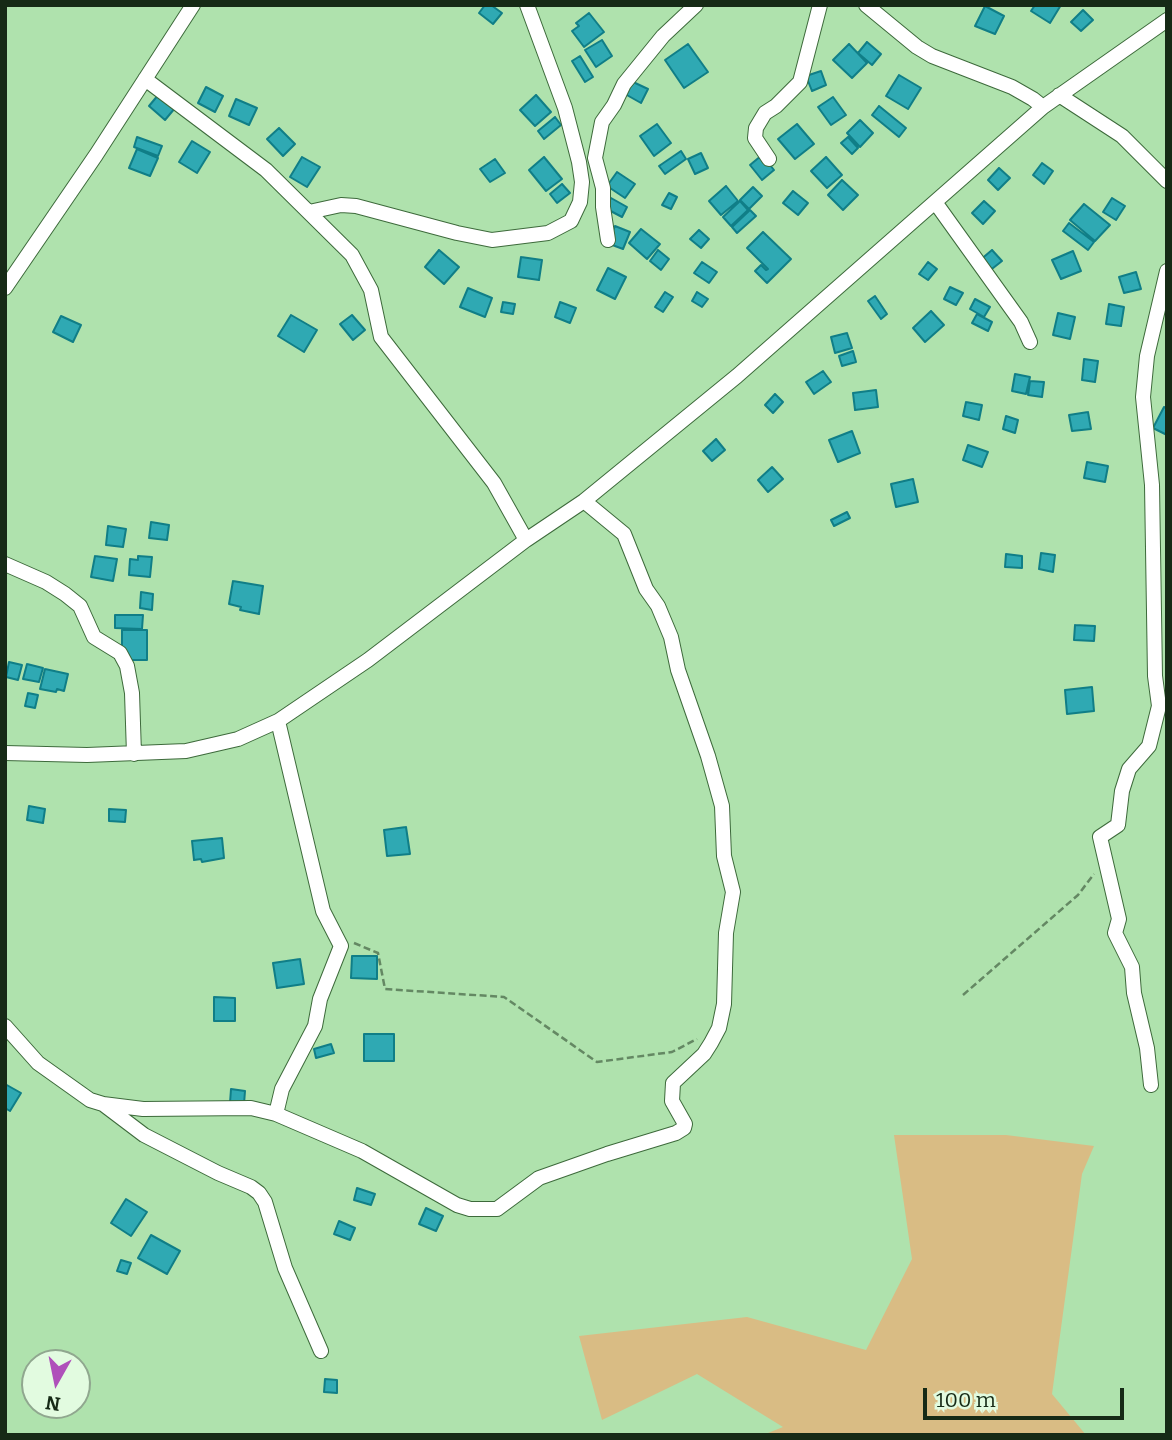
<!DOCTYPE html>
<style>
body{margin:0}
#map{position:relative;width:1172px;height:1440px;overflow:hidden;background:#afe2ad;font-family:Bitter,serif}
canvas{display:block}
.frame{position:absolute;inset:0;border:7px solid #162a16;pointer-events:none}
.north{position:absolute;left:21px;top:1349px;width:70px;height:70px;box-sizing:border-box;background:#e2fbe0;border:2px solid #90a78f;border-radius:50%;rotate:189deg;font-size:19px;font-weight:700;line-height:28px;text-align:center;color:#162a16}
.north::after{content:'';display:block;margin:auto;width:24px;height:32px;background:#af50ba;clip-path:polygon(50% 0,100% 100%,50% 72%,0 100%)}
.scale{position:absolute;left:923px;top:1388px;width:201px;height:32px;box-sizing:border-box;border:4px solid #162a16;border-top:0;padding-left:9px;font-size:21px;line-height:24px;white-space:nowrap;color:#162a16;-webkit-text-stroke:5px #e2fbe0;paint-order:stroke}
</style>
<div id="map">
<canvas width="1172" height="1440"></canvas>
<div class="frame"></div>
<div class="north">N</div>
<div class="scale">100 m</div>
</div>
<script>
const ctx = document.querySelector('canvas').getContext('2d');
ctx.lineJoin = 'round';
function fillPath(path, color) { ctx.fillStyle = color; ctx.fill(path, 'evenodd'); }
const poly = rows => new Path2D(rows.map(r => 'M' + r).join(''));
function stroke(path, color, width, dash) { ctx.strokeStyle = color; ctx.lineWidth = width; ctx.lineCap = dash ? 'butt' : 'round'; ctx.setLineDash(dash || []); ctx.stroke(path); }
fillPath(poly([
 [894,1135,1006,1135,1094,1146,1082,1174,1052,1394,1086,1435,763,1435,783,1427,697,1374,602,1420,579,1336,747,1317,866,1350,912,1259]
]), '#d9bc84');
const building = poly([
 [485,5,491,5,502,13,493,24,479,13,485,5],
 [1035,5,1061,5,1050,23,1031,11,1035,5],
 [985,6,1004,16,995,34,975,26,985,6],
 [1083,10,1093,20,1081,31,1071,22,1083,10],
 [589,13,604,32,584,47,572,31,579,26,576,23,589,13],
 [602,40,612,56,596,67,585,50,602,40],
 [867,42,881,54,872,65,858,53,867,42],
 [688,44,708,72,684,88,665,60,688,44],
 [849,44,867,63,852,78,833,60,849,44],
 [580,56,593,77,585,82,572,61,580,56],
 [821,71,826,85,812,91,806,76,821,71],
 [899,75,921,88,908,109,886,96,899,75],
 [631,81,648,89,641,103,625,94,631,81],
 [206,87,223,96,215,112,198,103,206,87],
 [159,94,175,108,165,120,149,106,159,94],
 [536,95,551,112,535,126,520,110,536,95],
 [833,97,846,115,831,125,818,107,833,97],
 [236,99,257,108,249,125,229,116,236,99],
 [879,106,906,128,899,137,872,115,879,106],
 [555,117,561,125,544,139,538,131,555,117],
 [860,120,873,133,860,147,847,133,860,120],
 [657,124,671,143,654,156,640,136,657,124],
 [797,124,814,144,795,159,778,139,797,124],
 [279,128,295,144,283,156,267,139,279,128],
 [137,137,162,146,158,156,134,147,137,137],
 [848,137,858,148,852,154,841,143,848,137],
 [192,141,210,152,197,173,179,162,192,141],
 [137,149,158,158,150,176,129,168,137,149],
 [681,151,686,159,665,174,659,166,681,151],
 [701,153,708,168,695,174,688,159,701,153],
 [762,155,774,170,762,180,750,165,762,155],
 [302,157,320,167,307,187,290,177,302,157],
 [544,157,562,179,546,191,529,170,544,157],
 [826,157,842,175,827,188,811,171,826,157],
 [495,159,505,173,490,182,480,169,495,159],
 [1042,163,1053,171,1044,184,1033,175,1042,163],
 [999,168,1010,178,998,190,988,180,999,168],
 [617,172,635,184,625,198,607,186,617,172],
 [842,180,858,195,843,210,828,195,842,180],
 [562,184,570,193,557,203,550,194,562,184],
 [726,186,738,201,721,215,709,201,726,186],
 [753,187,762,196,749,209,740,200,753,187],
 [793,191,808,203,798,215,783,203,793,191],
 [669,193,677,197,671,209,662,205,669,193],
 [611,198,627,207,622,217,605,208,611,198],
 [1112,198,1125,206,1116,220,1103,212,1112,198],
 [740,201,748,210,731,226,723,217,740,201],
 [984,201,995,211,983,224,972,213,984,201],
 [1084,204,1110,225,1095,241,1070,220,1084,204],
 [750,210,756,216,737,233,732,227,750,210],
 [1069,223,1094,242,1088,250,1063,231,1069,223],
 [615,226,630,232,623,249,607,243,615,226],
 [641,229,660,244,647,259,629,243,641,229],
 [699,230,709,239,701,248,690,239,699,230],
 [763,232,791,259,767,283,755,271,761,265,766,270,768,269,747,248,763,232],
 [439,250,459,267,444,284,425,267,439,250],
 [658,250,669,259,661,270,650,261,658,250],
 [992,250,1002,261,988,272,979,261,992,250],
 [1073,251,1081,271,1061,279,1052,260,1073,251],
 [521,257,542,260,539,280,518,277,521,257],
 [702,262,717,272,709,283,694,273,702,262],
 [928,262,937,269,928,280,919,274,928,262],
 [608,268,626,277,615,299,597,290,608,268],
 [1136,272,1141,289,1124,293,1119,277,1136,272],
 [950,287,963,293,956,305,944,299,950,287],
 [468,288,492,298,485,317,460,307,468,288],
 [665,292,673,297,663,312,655,307,665,292],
 [697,292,708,299,702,307,692,301,697,292],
 [875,296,887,314,881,319,868,301,875,296],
 [975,299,990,307,984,317,970,309,975,299],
 [503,302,515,304,513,314,501,312,503,302],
 [560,302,576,308,570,323,555,317,560,302],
 [1109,304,1124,307,1121,326,1106,324,1109,304],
 [931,311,944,325,925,342,913,328,931,311],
 [1058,313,1075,317,1070,339,1053,335,1058,313],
 [977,314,992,322,988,331,972,323,977,314],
 [291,315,317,330,304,352,278,336,291,315],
 [352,315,365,330,353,340,340,324,352,315],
 [61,316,81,325,73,342,53,332,61,316],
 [847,333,852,348,835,353,831,337,847,333],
 [853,351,856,362,842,366,839,356,853,351],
 [1084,359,1098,361,1095,382,1082,380,1084,359],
 [823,371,831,382,814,394,806,382,823,371],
 [1015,374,1030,377,1026,394,1012,391,1015,374],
 [1030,381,1044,382,1042,397,1028,395,1030,381],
 [876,390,878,407,855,410,853,393,876,390],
 [775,394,783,402,773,413,765,405,775,394],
 [966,402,982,405,979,420,963,416,966,402],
 [1164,407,1167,408,1167,435,1153,428,1164,407],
 [1088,412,1091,429,1072,431,1069,415,1088,412],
 [1006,416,1018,420,1015,433,1003,429,1006,416],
 [852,431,860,453,838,462,829,440,852,431],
 [716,439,725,450,712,461,703,451,716,439],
 [968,445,988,452,982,467,963,460,968,445],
 [1087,462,1108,466,1105,482,1084,478,1087,462],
 [772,467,783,479,768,492,758,480,772,467],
 [913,479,918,502,896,507,891,484,913,479],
 [847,512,850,518,834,526,831,520,847,512],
 [151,522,169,525,167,540,149,538,151,522],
 [108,526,126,529,123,547,106,545,108,526],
 [1041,553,1055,555,1053,572,1039,569,1041,553],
 [1006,554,1022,556,1022,568,1005,567,1006,554],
 [95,556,117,559,113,581,91,577,95,556],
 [138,556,152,557,150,577,129,575,130,559,138,560,138,556],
 [233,581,263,586,259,614,240,610,241,607,229,604,233,581],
 [141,592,153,594,152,610,140,608,141,592],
 [115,615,143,615,142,629,115,628,115,615],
 [1075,625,1095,626,1094,641,1074,640,1075,625],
 [122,630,147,630,147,660,129,660,129,655,122,655,122,630],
 [9,662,22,665,18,680,6,677,9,662],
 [27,664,43,668,39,682,23,679,27,664],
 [45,669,68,674,64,691,57,689,56,692,40,689,45,669],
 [1092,687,1094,711,1067,714,1065,690,1092,687],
 [28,693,38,695,35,708,25,706,28,693],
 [29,806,45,809,43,823,27,820,29,806],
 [109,809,126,810,125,822,109,821,109,809],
 [406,827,410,854,387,856,384,830,406,827],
 [222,838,224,858,202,862,201,859,194,860,192,841,222,838],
 [352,956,377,956,377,979,351,978,352,956],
 [300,959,304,984,277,988,273,963,300,959],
 [214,997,235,998,235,1021,214,1021,214,997],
 [364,1034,394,1034,394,1061,364,1061,364,1034],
 [331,1044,334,1053,316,1058,314,1049,331,1044],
 [5,1084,21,1093,10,1111,5,1108,5,1084],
 [231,1089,245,1091,244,1104,230,1103,231,1089],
 [357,1188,375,1194,371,1205,354,1200,357,1188],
 [126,1199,147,1212,131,1236,111,1223,126,1199],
 [426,1208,443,1216,436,1231,419,1224,426,1208],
 [339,1221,355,1228,350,1240,334,1234,339,1221],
 [151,1235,180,1251,167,1274,138,1258,151,1235],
 [121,1260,131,1263,127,1274,117,1271,121,1260],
 [325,1379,337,1380,337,1393,324,1392,325,1379]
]);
fillPath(building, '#2fa9b3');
stroke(building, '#107e87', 2);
const minor = poly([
 [866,5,917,47,932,56,1012,87,1033,99,1043,107],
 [145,79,266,170,352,255,371,290,381,337,494,483,526,540],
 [1059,95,1122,136,1167,181],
 [769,159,755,138,756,128,765,113,776,106,800,82,820,5],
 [935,202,1021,322,1030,342],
 [309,212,341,205,356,206,457,233,492,240,548,233,571,221,580,202,582,182,579,162,565,108,527,5],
 [608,240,603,207,603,188,595,158,602,122,614,105,624,84,663,36,696,5],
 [5,288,96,155,193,5],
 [5,564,46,582,65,594,80,606,94,637,120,653,127,666,132,693,134,754],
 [5,753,87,755,186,751,238,739,278,721,368,660,526,540,584,501,737,376,1043,107,1167,20],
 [5,1026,38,1063,90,1100,103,1104,143,1109,251,1108,276,1114,362,1151,457,1205,470,1209,497,1209,539,1178,607,1154,676,1133,684,1128,685,1124,672,1101,673,1083,704,1054,711,1043,719,1028,724,1004,726,933,733,892,724,856,722,806,708,756,678,670,671,637,658,606,646,589,624,534,584,501],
 [1151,1085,1147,1048,1134,993,1132,967,1115,933,1119,919,1100,837,1118,825,1122,791,1129,769,1149,746,1159,706,1155,676,1152,485,1143,397,1147,356,1167,271],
 [103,1104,144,1135,218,1173,251,1187,259,1193,265,1202,285,1268,321,1351],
 [276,1114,282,1089,315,1026,320,999,341,946,323,911,278,721]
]);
stroke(minor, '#3d6a3b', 16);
stroke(poly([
 [354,943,378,953,385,989,504,997,597,1062,672,1052,697,1039],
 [963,995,1078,895,1094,874]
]), '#648863', 2.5, [7, 3.5]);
stroke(minor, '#fff', 14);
</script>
